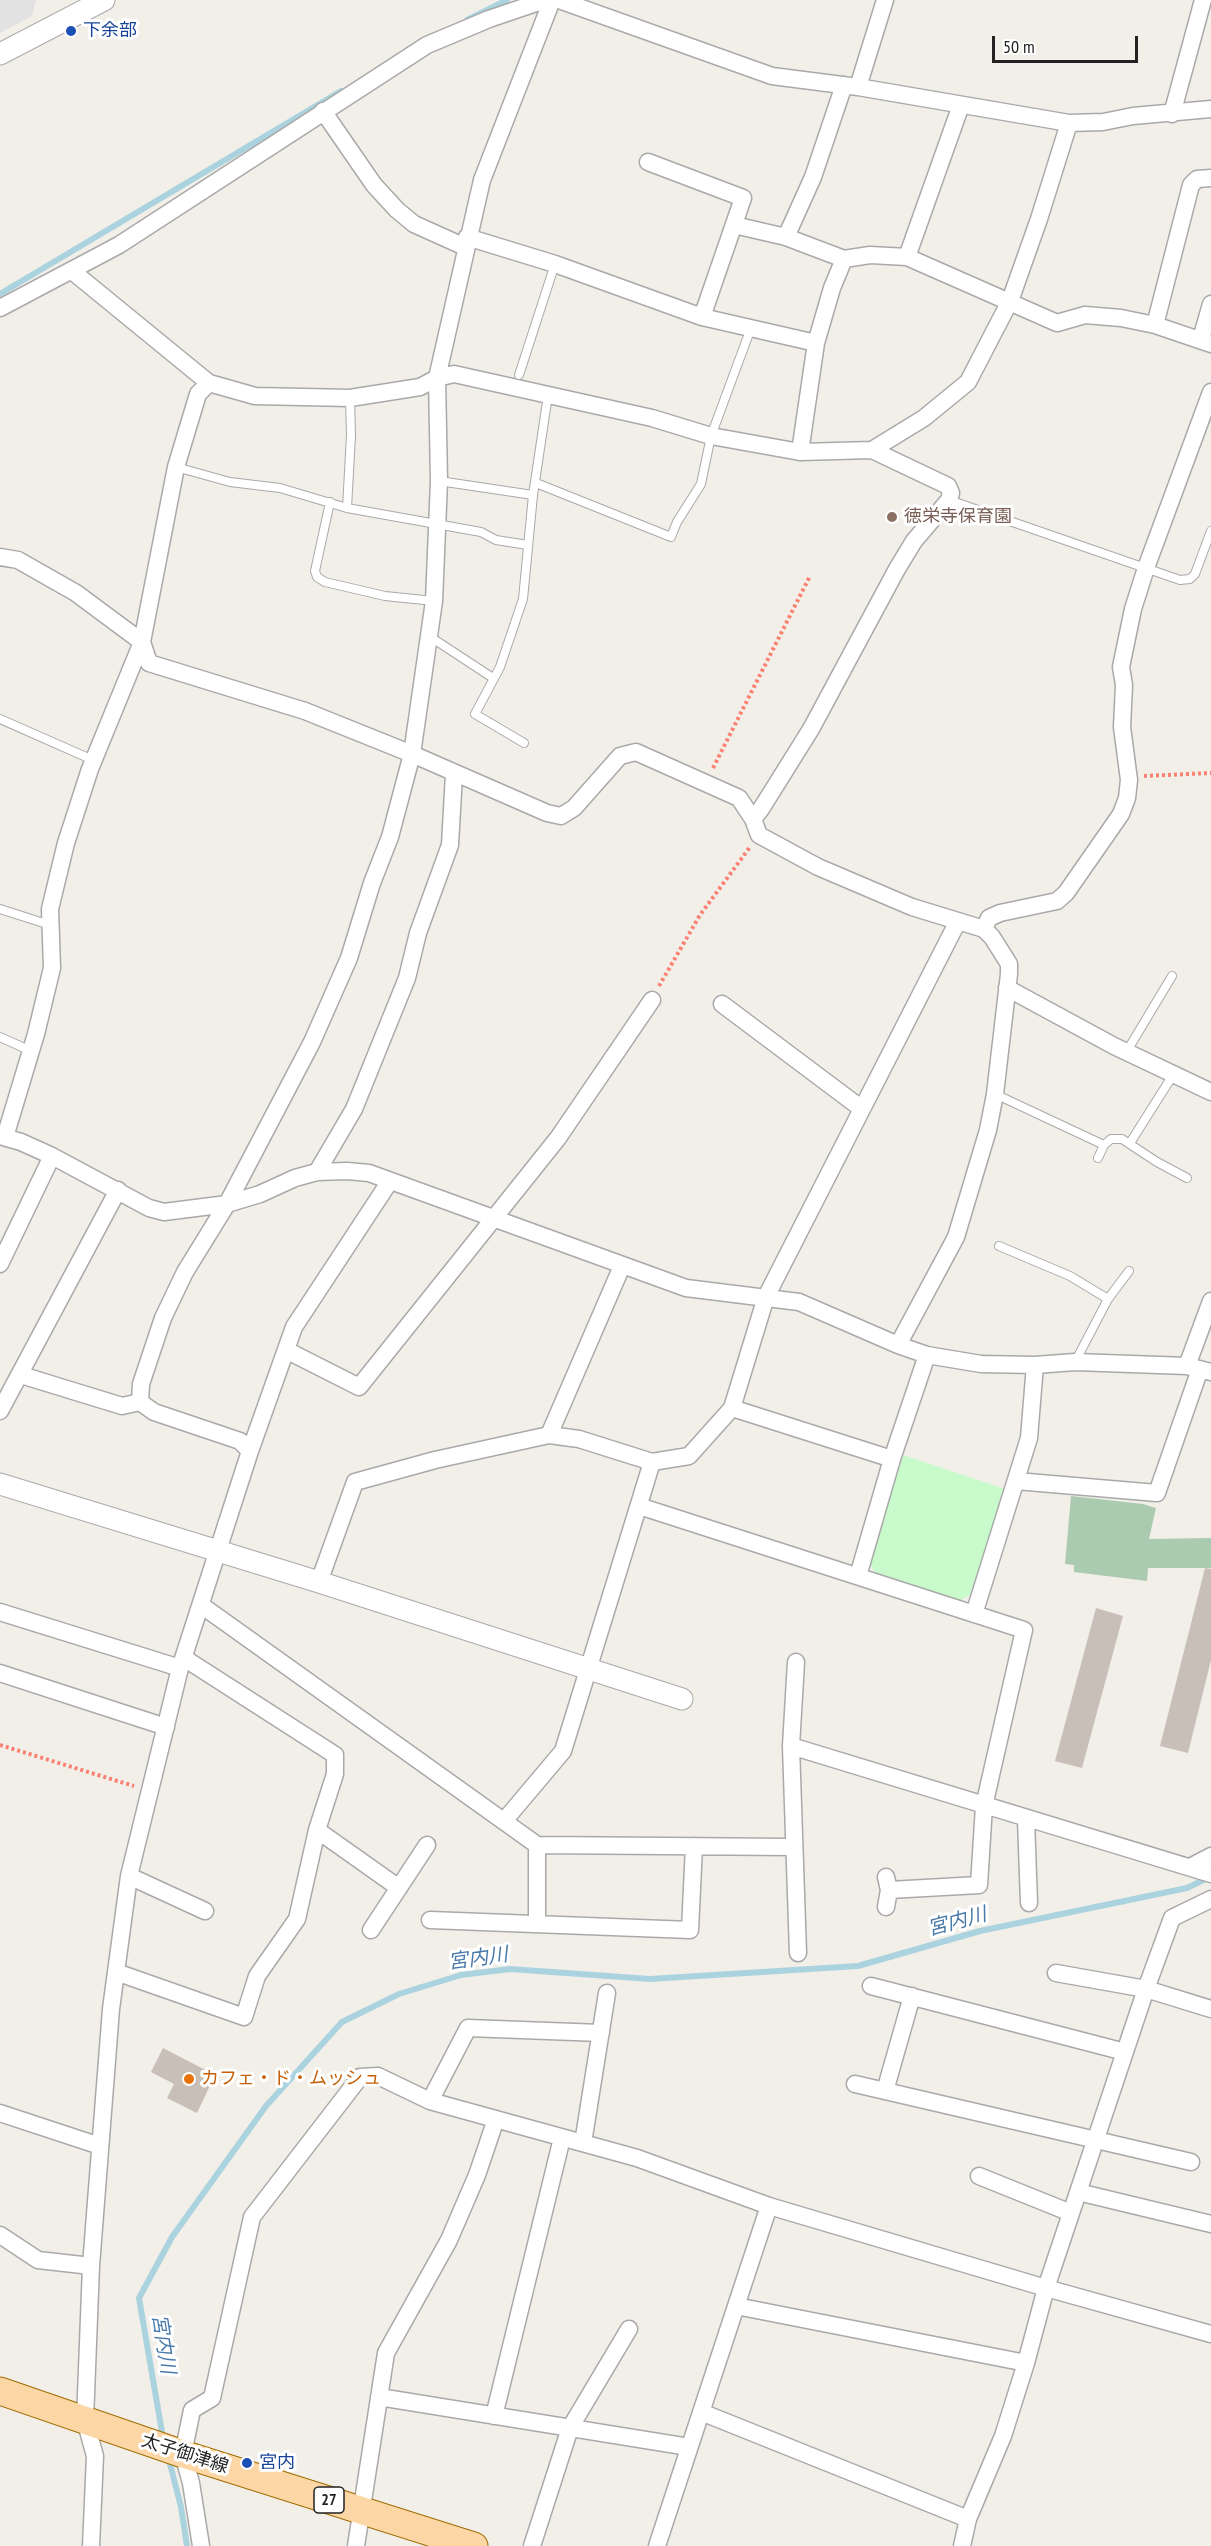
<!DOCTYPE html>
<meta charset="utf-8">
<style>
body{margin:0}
#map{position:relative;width:1211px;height:2546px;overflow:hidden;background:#f2efe9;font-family:"PT Sans Narrow",sans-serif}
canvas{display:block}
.scale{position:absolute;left:992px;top:36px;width:146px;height:27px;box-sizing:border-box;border:3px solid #222;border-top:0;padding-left:8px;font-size:18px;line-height:21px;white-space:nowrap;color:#222;-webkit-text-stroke:4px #fff;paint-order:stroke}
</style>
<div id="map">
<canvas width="1211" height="2546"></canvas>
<div class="scale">50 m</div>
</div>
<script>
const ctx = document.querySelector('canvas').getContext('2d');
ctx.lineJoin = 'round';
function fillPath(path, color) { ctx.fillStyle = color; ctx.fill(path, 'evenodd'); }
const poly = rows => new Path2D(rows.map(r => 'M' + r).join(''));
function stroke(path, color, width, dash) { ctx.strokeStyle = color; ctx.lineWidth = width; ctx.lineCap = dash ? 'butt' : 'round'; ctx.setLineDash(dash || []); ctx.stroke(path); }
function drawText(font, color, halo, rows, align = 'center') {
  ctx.font = font + ' "PT Sans Narrow","Noto Sans JP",sans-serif'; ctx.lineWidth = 6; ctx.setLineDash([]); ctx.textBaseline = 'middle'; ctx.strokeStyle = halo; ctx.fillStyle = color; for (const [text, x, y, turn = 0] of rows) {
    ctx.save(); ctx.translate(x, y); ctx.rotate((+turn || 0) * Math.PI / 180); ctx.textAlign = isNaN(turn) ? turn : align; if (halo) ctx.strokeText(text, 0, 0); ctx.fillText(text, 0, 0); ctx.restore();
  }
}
fillPath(poly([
 [1071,1496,1143,1504,1156,1508,1149,1539,1211,1538,1211,1568,1148,1568,1147,1581,1074,1572,1074,1565,1065,1564]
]), '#aacbaf');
fillPath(poly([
 [903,1455,1005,1489,971,1594,957,1602,878,1577,868,1561]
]), '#c8facc');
fillPath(poly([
 [0,0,36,0,32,16,0,33]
]), '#e2e2e2');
stroke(poly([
 [467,20,507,0],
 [0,294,341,91],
 [163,2438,139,2298,172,2237,266,2106,342,2022,399,1994,461,1975,510,1969,650,1979,858,1966,980,1931,1187,1888,1210,1877],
 [168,2456,181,2507,187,2546]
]), '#aad3df', 6);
fillPath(poly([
 [1205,1568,1211,1569,1211,1660,1188,1753,1160,1746],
 [1096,1608,1123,1616,1082,1768,1055,1761],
 [163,2048,215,2075,197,2113,167,2098,174,2084,151,2072]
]), '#c7bfb8');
const service = poly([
 [519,375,555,264],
 [176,467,230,482,280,488,347,508,481,532,496,540,528,545],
 [439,481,533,495],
 [536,483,671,537,677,522,701,484,711,436,751,328],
 [949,500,1180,580,1190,579,1195,574,1211,531],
 [330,502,315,571,317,577,325,582,385,596,434,601],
 [347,508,351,435,350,398],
 [429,636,493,678],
 [0,719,93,760],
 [524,743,475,714,500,667,523,599,533,495,548,395],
 [0,909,50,925],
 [0,1037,31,1051],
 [1127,1051,1172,976],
 [995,1094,1104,1145],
 [1130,1143,1173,1075],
 [1098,1158,1104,1145,1111,1139,1122,1139,1157,1162,1187,1178],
 [999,1246,1070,1276,1108,1299],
 [1075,1362,1108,1299,1129,1271]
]);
const minor = poly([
 [559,0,772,76,858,87,1069,123,1103,122,1133,116,1211,109],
 [858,87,885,0],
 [323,111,374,185,397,210,414,224,465,247],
 [1172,114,1203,0],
 [648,162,743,198,702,317],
 [734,225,786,237,844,259],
 [467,237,555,264,702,317,816,343],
 [786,237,813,177,844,85],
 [907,257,961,105],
 [72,271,209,383,255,396,350,398,420,387,437,378,454,374,652,418,711,436,800,452,872,450,924,418,968,382,1010,301,1039,219,1069,123],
 [0,308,119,245,427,45,489,19,545,0],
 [1155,325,1191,185,1197,179,1211,178],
 [1201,339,1211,304],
 [800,452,816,343,832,288,844,259,870,255,907,257,1057,323,1085,315,1121,318,1155,325,1211,344],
 [0,557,18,560,76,593,142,642,149,663,305,711,412,754,547,813,561,816,574,808,620,756,636,752,739,798,753,819,759,835,818,867,912,907,984,929,992,937,1009,964,1009,974,995,1094,988,1130,956,1237,898,1345],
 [753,819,761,809,811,729,897,569,914,541,949,500,951,493,948,486,872,450],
 [984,929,989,918,1000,913,1057,901,1066,893,1121,814,1127,798,1129,780,1122,727,1124,685,1121,667,1133,609,1146,568,1211,392],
 [1007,988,1114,1046,1211,1092],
 [722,1004,862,1109],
 [0,1136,21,1142,52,1156,149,1208,164,1212,227,1204,260,1194,295,1178,317,1172,347,1171,369,1173,686,1288,799,1302,898,1345,927,1355,981,1364,1035,1365,1075,1362,1187,1366,1211,1372],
 [5,1137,36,1034,52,968,50,909,66,843,90,769,142,642,176,467,198,394,209,383],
 [317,1172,354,1109,407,978,418,933,450,845,454,774],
 [0,1264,52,1156],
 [286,1350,359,1387,558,1138,652,1000],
 [1187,1366,1211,1301],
 [21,1375,122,1406,140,1402],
 [732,1408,892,1459],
 [0,1411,118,1190],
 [549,1435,622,1266],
 [250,1451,294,1327,390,1181],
 [1016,1481,1157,1493,1200,1369],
 [639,1506,1024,1630,984,1806,979,1885,889,1890],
 [858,1576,892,1459,927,1355],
 [319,1582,355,1482,435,1460,549,1435,579,1439,652,1462,689,1456,732,1408,766,1297,958,921],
 [201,1605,537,1845,793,1847],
 [0,1612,180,1668],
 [974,1614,1029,1438,1035,1365],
 [796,1662,791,1746,798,1953],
 [0,1673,166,1727],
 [791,1746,1211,1874],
 [1026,1819,1029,1903],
 [504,1821,563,1751,652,1462],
 [317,1830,399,1888],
 [1192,1866,1211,1856],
 [129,1876,205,1911],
 [886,1877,889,1890,886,1907],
 [430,1920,690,1930,694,1846],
 [537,1924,537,1845],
 [371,1930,427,1845],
 [116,1972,244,2017,257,1976,297,1919,317,1830,335,1774,335,1755,184,1658],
 [1056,1973,1146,1989,1211,2009],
 [871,1986,1125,2052],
 [855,2084,1191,2162],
 [885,2091,912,1996],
 [430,2101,468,2028,601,2033],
 [0,2113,100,2146],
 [583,2143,607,1993],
 [979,2176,1071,2213],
 [1078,2192,1211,2224],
 [0,2235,38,2260,91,2266],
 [736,2306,1026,2363],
 [379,2397,689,2447],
 [701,2412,968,2519],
 [494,2416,562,2138],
 [91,2546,95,2456,85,2420,91,2266,111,2009,129,1876,180,1668,250,1451,240,1441,154,1412,140,1402,141,1384,163,1318,185,1272,227,1204,312,1042,349,958,372,883,390,837,412,754,434,601,439,481,437,378,482,180,552,0],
 [201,2546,191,2483,183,2454,192,2410,212,2398,252,2217,360,2077,378,2076,430,2101,637,2158,769,2206,1046,2288,1211,2334],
 [356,2546,386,2353,449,2240,477,2175,496,2119],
 [532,2546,570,2428,629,2329],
 [657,2546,769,2206],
 [962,2546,968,2519,1003,2436,1026,2363,1046,2288,1146,1989,1172,1918,1211,1899]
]);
const tertiary = poly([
 [0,54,104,0],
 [0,1484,319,1582,682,1699]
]);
const primary = poly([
 [0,2391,183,2454,474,2546]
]);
stroke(service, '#a9a9a9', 10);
stroke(minor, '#a9a9a9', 19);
stroke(tertiary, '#a9a9a9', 23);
stroke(primary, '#a06b00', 29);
stroke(poly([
 [713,768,810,576],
 [1144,776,1211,773],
 [659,986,700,915,750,847],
 [0,1745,134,1786]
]), '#fa8072', 4, [3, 3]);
stroke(service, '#fff', 8);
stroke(minor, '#fff', 16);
stroke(tertiary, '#fff', 21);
stroke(primary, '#fcd6a4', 27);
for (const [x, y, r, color] of [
 [71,31,6,"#1a4fb4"],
 [892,517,6,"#8d6e63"],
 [189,2079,6,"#e8710a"],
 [247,2463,6,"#1a4fb4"]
]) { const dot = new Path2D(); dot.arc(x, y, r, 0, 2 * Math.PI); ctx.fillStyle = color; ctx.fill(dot); stroke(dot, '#fff', 2); }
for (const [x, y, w] of [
 [329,2500,30]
]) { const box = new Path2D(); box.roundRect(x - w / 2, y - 13, w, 26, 4.5); ctx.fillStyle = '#fff'; ctx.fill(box); stroke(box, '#222', 1.5); }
drawText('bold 16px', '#222', null, [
 ["27",329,2500]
]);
drawText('18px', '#164399', '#fff', [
 ["下余部",83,31],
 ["宮内",259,2463]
], 'left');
drawText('18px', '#785e54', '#fff', [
 ["徳栄寺保育園",904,517]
], 'left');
drawText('18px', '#c56008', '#fff', [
 ["カフェ・ド・ムッシュ",201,2079]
], 'left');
drawText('18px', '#222', '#fff', [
 ["太子御津線",185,2454,18]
]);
drawText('italic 20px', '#4a7aab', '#fff', [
 ["宮内川",957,1922,-15],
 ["宮内川",478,1959,-8],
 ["宮内川",163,2344,81]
]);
</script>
